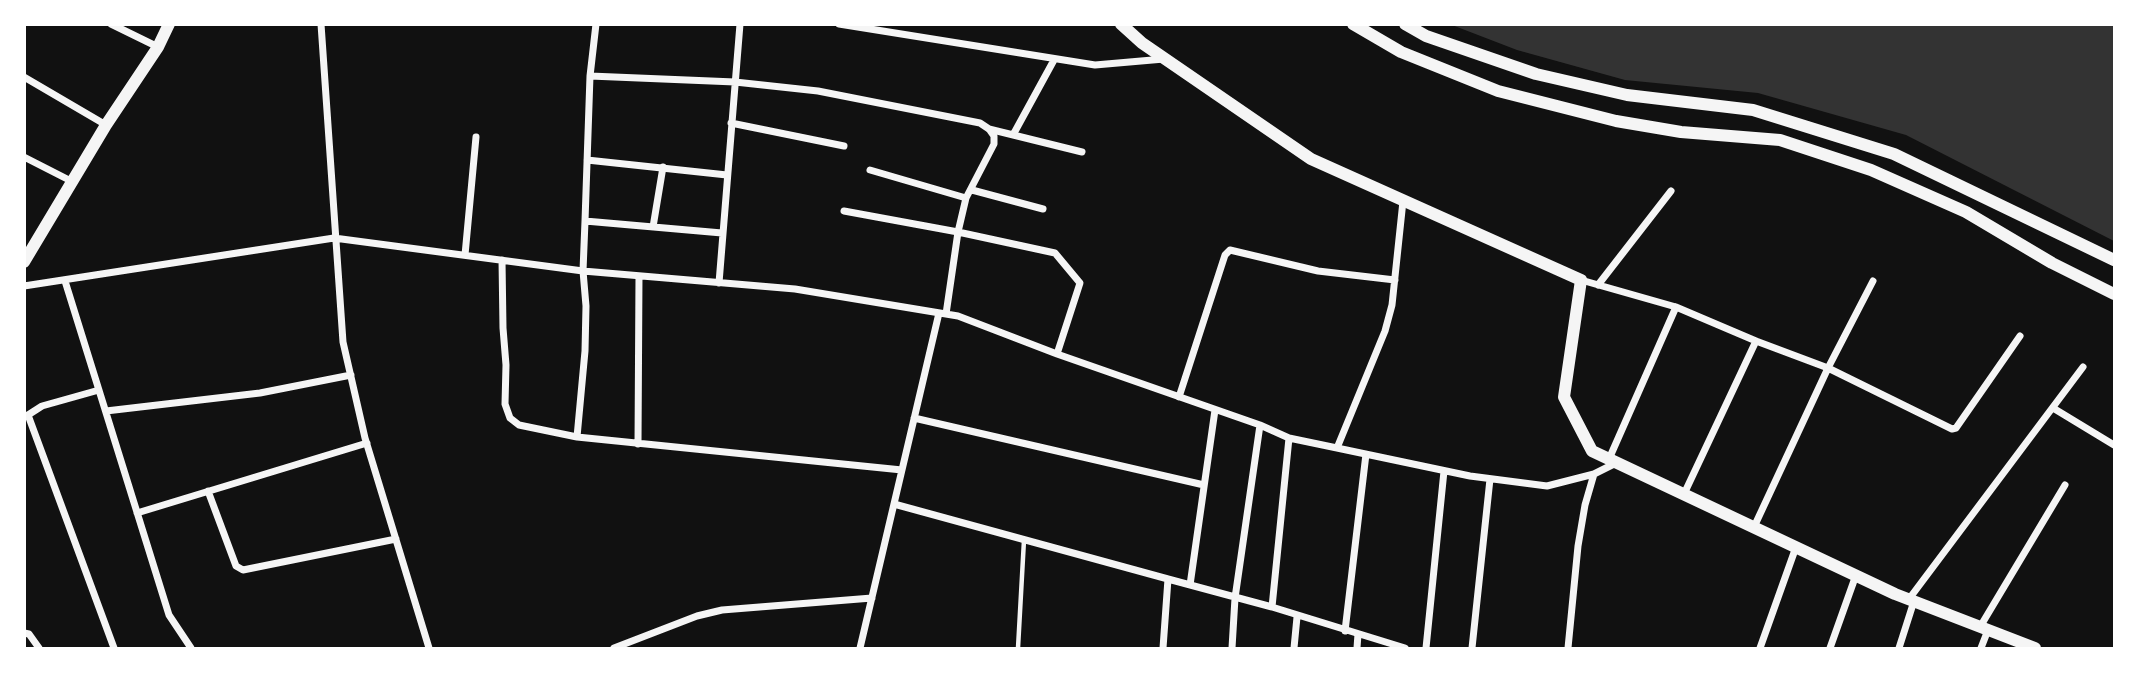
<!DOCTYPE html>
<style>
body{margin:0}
#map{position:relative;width:2139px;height:673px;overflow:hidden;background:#111;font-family:"Varela Round",sans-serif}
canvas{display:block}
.frame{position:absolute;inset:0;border:26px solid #fff;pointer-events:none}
</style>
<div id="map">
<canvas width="2139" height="673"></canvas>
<div class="frame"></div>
</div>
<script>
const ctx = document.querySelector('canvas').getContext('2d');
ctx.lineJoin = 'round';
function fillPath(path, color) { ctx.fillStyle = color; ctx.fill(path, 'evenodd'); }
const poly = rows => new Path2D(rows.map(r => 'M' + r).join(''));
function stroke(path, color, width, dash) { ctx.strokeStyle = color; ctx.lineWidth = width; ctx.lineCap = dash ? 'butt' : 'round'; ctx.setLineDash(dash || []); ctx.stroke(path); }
fillPath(poly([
 [1452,25,2114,25,2114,241,1906,135,1758,93,1625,80,1517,50]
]), '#333');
stroke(poly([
 [1018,648,1024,540]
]), '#f5f5f5', 4.5);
stroke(poly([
 [111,24,158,47],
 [321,24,343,342,365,438,429,648],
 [839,24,1095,65,1164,59],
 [590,76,735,82,818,91,980,123,989,129,994,136,994,144,966,198,958,232,946,314],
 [24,77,106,125],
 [731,123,844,146],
 [989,129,1082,152],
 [1013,135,1054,60],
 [24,157,73,182],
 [587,160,727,175],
 [870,170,966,198],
 [972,190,1043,209],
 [844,211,958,232,1055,253,1080,283,1057,354],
 [585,221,722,233],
 [653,227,663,167],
 [465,255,476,137],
 [502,260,503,328,506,365,505,404,510,418,519,425,577,437,902,470],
 [1581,280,1676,307],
 [65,281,169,615,191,648],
 [719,283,740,24],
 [1598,285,1671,191],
 [24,286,334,238,583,271,795,289,958,316,1057,354,1260,425,1289,438,1337,448,1470,476,1547,486,1594,474,1616,463],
 [1179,397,1225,255,1230,250,1318,271,1395,280],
 [2053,408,2114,445],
 [106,411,260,393,351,375],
 [28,415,42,406,99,390],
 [24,416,28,415,114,648],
 [914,418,1204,485],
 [577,437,585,351,586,306,583,271,585,221,590,76,596,24],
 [638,444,639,276],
 [1337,448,1385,331,1392,305,1403,201],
 [1609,459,1676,307,1756,341,1828,368,1952,429,1956,428,2020,336],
 [208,491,236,566,243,570,396,539],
 [1684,494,1756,341],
 [894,504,1168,579],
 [137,513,367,443],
 [1754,527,1828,368,1873,281],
 [1190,585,1215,410],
 [1909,599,2083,367],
 [1272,607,1289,438],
 [1980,627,2065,485],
 [1345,631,1366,454],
 [24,633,29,634,39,648],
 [614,648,697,616,722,610,872,598],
 [860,648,939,313],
 [1163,648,1168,579,1272,607,1405,648],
 [1232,648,1235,598,1260,425],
 [1294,648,1297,617],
 [1357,648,1358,634],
 [1426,648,1444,471],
 [1472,648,1490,479],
 [1568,648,1578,546,1585,505,1594,474],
 [1760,648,1796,547],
 [1830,648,1856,575],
 [1899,648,1914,601],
 [1981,648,1988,630]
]), '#f5f5f5', 7);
stroke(poly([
 [1121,24,1142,43,1311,159,1581,280,1564,397,1592,451,1895,594,2035,648],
 [1353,24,1401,52,1498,91,1616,121,1681,132,1780,140,1871,170,1966,212,2052,263,2114,294],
 [1405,24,1426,36,1536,74,1627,95,1753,110,1894,154,2114,260],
 [24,262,106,125,158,47,169,24]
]), '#f5f5f5', 12);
</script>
